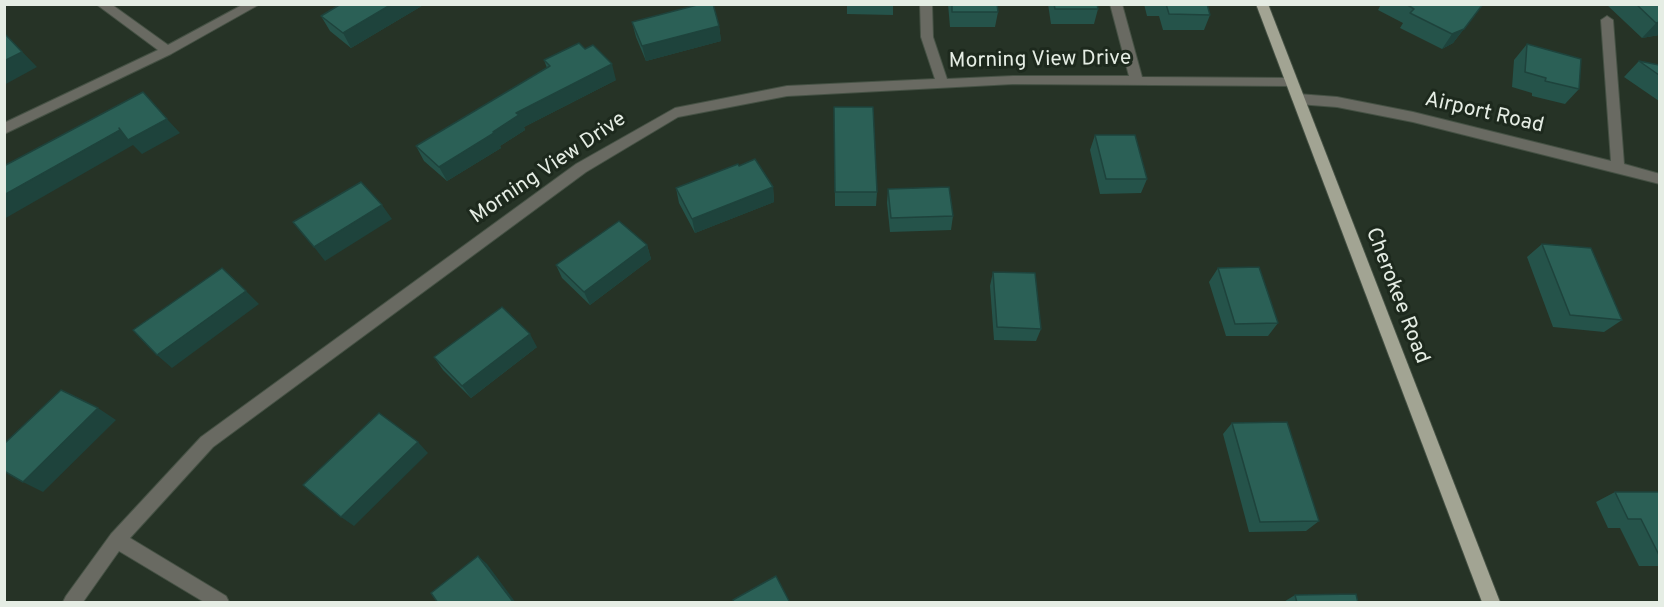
<!DOCTYPE html>
<style>
body{margin:0}
#map{position:relative;width:1664px;height:607px;overflow:hidden;background:#263326;font-family:Overpass,sans-serif}
canvas{display:block}
.frame{position:absolute;inset:0;border:6px solid #e5ede4;pointer-events:none}
</style>
<div id="map">
<canvas width="1664" height="607"></canvas>
<div class="frame"></div>
</div>
<script>
const ctx = document.querySelector('canvas').getContext('2d');
ctx.lineJoin = 'round';
const poly = rows => new Path2D(rows.map(r => 'M' + r).join(''));
function stroke(path, color, width, dash) { ctx.strokeStyle = color; ctx.lineWidth = width; ctx.lineCap = dash ? 'butt' : 'round'; ctx.setLineDash(dash || []); ctx.stroke(path); }
function fillPath(path, color) { ctx.fillStyle = color; ctx.fill(path, 'evenodd'); }
function drawText(font, color, halo, rows, align = 'center') {
  ctx.font = font + ' Overpass,sans-serif'; ctx.lineWidth = 6; ctx.setLineDash([]); ctx.textBaseline = 'middle'; ctx.strokeStyle = halo; ctx.fillStyle = color; for (const [text, x, y, turn = 0] of rows) {
    ctx.save(); ctx.translate(x, y); ctx.rotate((+turn || 0) * Math.PI / 180); ctx.textAlign = isNaN(turn) ? turn : align; if (halo) ctx.strokeText(text, 0, 0); ctx.fillText(text, 0, 0); ctx.restore();
  }
}
const minor = poly([
 [96,4,111,4,168,45,244,4,260,4,171,54,4,134,4,123,158,50,96,4],
 [920,4,932,4,933,37,947,79,1013,76,1129,76,1110,4,1122,4,1142,77,1291,78,1297,82,1291,86,1013,84,787,96,678,117,586,172,213,447,130,538,226,596,229,602,204,602,119,551,83,602,63,602,66,596,111,534,201,437,576,164,675,108,787,86,935,79,921,37,920,4],
 [1607,16,1613,20,1624,164,1660,174,1660,184,1413,122,1337,107,1298,104,1292,99,1298,94,1337,97,1413,112,1611,161,1601,20,1607,16]
]);
const major = poly([
 [1256,4,1268,4,1500,602,1482,602,1256,4]
]);
stroke(minor, '#455144', 2);
stroke(major, '#455144', 2);
fillPath(minor, '#696a62');
fillPath(major, '#a2a493');
fillPath(poly([
 [341,4,425,4,351,48,330,31,321,16],
 [847,4,893,4,893,15,847,14],
 [948,4,997,4,998,12,995,27,950,27],
 [1048,4,1097,4,1098,9,1094,24,1051,24],
 [1144,4,1207,4,1210,15,1204,30,1163,30,1159,16,1147,16],
 [1381,4,1483,4,1453,43,1442,49,1400,28,1403,23,1378,10],
 [1606,4,1659,4,1659,35,1642,38],
 [632,22,719,26,721,41,646,61,636,37],
 [1527,44,1579,89,1565,104,1532,96,1532,93,1512,87,1514,60],
 [544,60,616,80,524,127,525,130,500,146,501,148,447,181,424,161,416,146,547,68],
 [1639,61,1659,65,1659,101,1624,77],
 [834,107,877,192,876,206,835,206],
 [1095,135,1147,179,1141,193,1100,194,1090,150],
 [739,166,773,187,774,202,695,233,679,203,676,188],
 [888,189,953,216,951,230,890,232,887,203],
 [1542,244,1622,320,1604,332,1553,327,1527,257],
 [647,245,651,259,590,305,562,278,556,265],
 [1218,268,1278,323,1268,336,1226,336,1209,282],
 [993,272,1041,329,1036,341,994,340,990,286],
 [537,347,471,398,443,370,434,357],
 [1232,423,1319,521,1306,531,1249,532,1223,434],
 [1615,492,1659,492,1659,566,1639,566,1620,528,1608,528,1596,502],
 [1295,595,1358,603,1282,603]
]), '#25534a');
fillPath(poly([
 [392,4,425,4,351,48,343,33],
 [1483,4,1453,43,1442,49,1452,34],
 [1659,22,1659,35,1642,38,1656,23],
 [719,26,721,41,646,61,642,46],
 [4,33,37,67,4,85],
 [612,64,616,80,524,127,525,130,500,146,501,148,447,181,439,167,493,132,516,113],
 [167,119,180,133,142,154,133,145,4,219,4,195,120,130],
 [773,187,774,202,695,233,692,219],
 [382,205,392,219,325,261,314,247],
 [647,245,651,259,590,305,584,292],
 [246,291,259,304,172,368,157,355],
 [530,334,537,347,471,398,462,386],
 [98,408,116,420,43,492,23,482],
 [418,442,428,453,354,526,341,517],
 [478,556,487,564,516,603,514,603]
]), '#1e433c');
const building = poly([
 [341,4,392,4,343,33,321,16,341,4],
 [701,4,713,4,719,26,642,46,632,22,701,4],
 [952,4,997,4,998,12,952,12,952,4],
 [1054,4,1097,4,1098,9,1055,9,1054,4],
 [1166,4,1207,4,1210,15,1169,14,1166,4],
 [1406,4,1483,4,1464,29,1452,34,1410,13,1414,9,1406,4],
 [1636,4,1659,4,1659,22,1656,23,1636,4],
 [4,33,22,52,4,61,4,33],
 [579,43,585,49,593,45,612,64,516,113,519,115,493,132,494,133,439,167,416,146,550,66,544,60,579,43],
 [1527,44,1581,59,1579,89,1545,81,1546,78,1525,72,1527,44],
 [1639,61,1659,65,1659,75,1639,61],
 [143,92,167,119,128,140,119,128,120,130,4,195,4,166,143,92],
 [834,107,873,107,877,192,835,192,834,107],
 [1095,135,1135,135,1147,179,1106,179,1095,135],
 [755,159,773,187,692,219,676,188,738,164,739,166,755,159],
 [361,182,382,205,314,247,293,222,361,182],
 [949,187,953,216,891,218,888,189,949,187],
 [619,221,647,245,584,292,556,265,619,221],
 [1542,244,1591,248,1622,320,1570,315,1542,244],
 [1259,267,1278,323,1235,324,1218,268,1259,267],
 [222,268,246,291,157,355,133,330,222,268],
 [993,272,1035,273,1041,329,997,327,993,272],
 [502,307,530,334,462,386,434,357,502,307],
 [61,390,98,408,23,482,4,471,4,444,61,390],
 [379,413,418,442,341,517,303,485,379,413],
 [1287,422,1319,521,1260,522,1232,423,1287,422],
 [1615,492,1659,492,1659,555,1641,519,1628,519,1615,492],
 [478,556,514,603,438,603,431,593,478,556],
 [776,576,790,603,734,603,733,600,776,576],
 [1356,594,1358,603,1297,603,1295,595,1356,594]
]);
fillPath(building, '#2b6056');
stroke(building, '#1e433c', 1.5);
drawText('21px', '#e5ede4', '#1d291d', [
 ["Morning View Drive",1040,61,-1],
 ["Airport Road",1484,114,13],
 ["Morning View Drive",549,169,-34],
 ["Cherokee Road",1396,296,69]
]);
</script>
